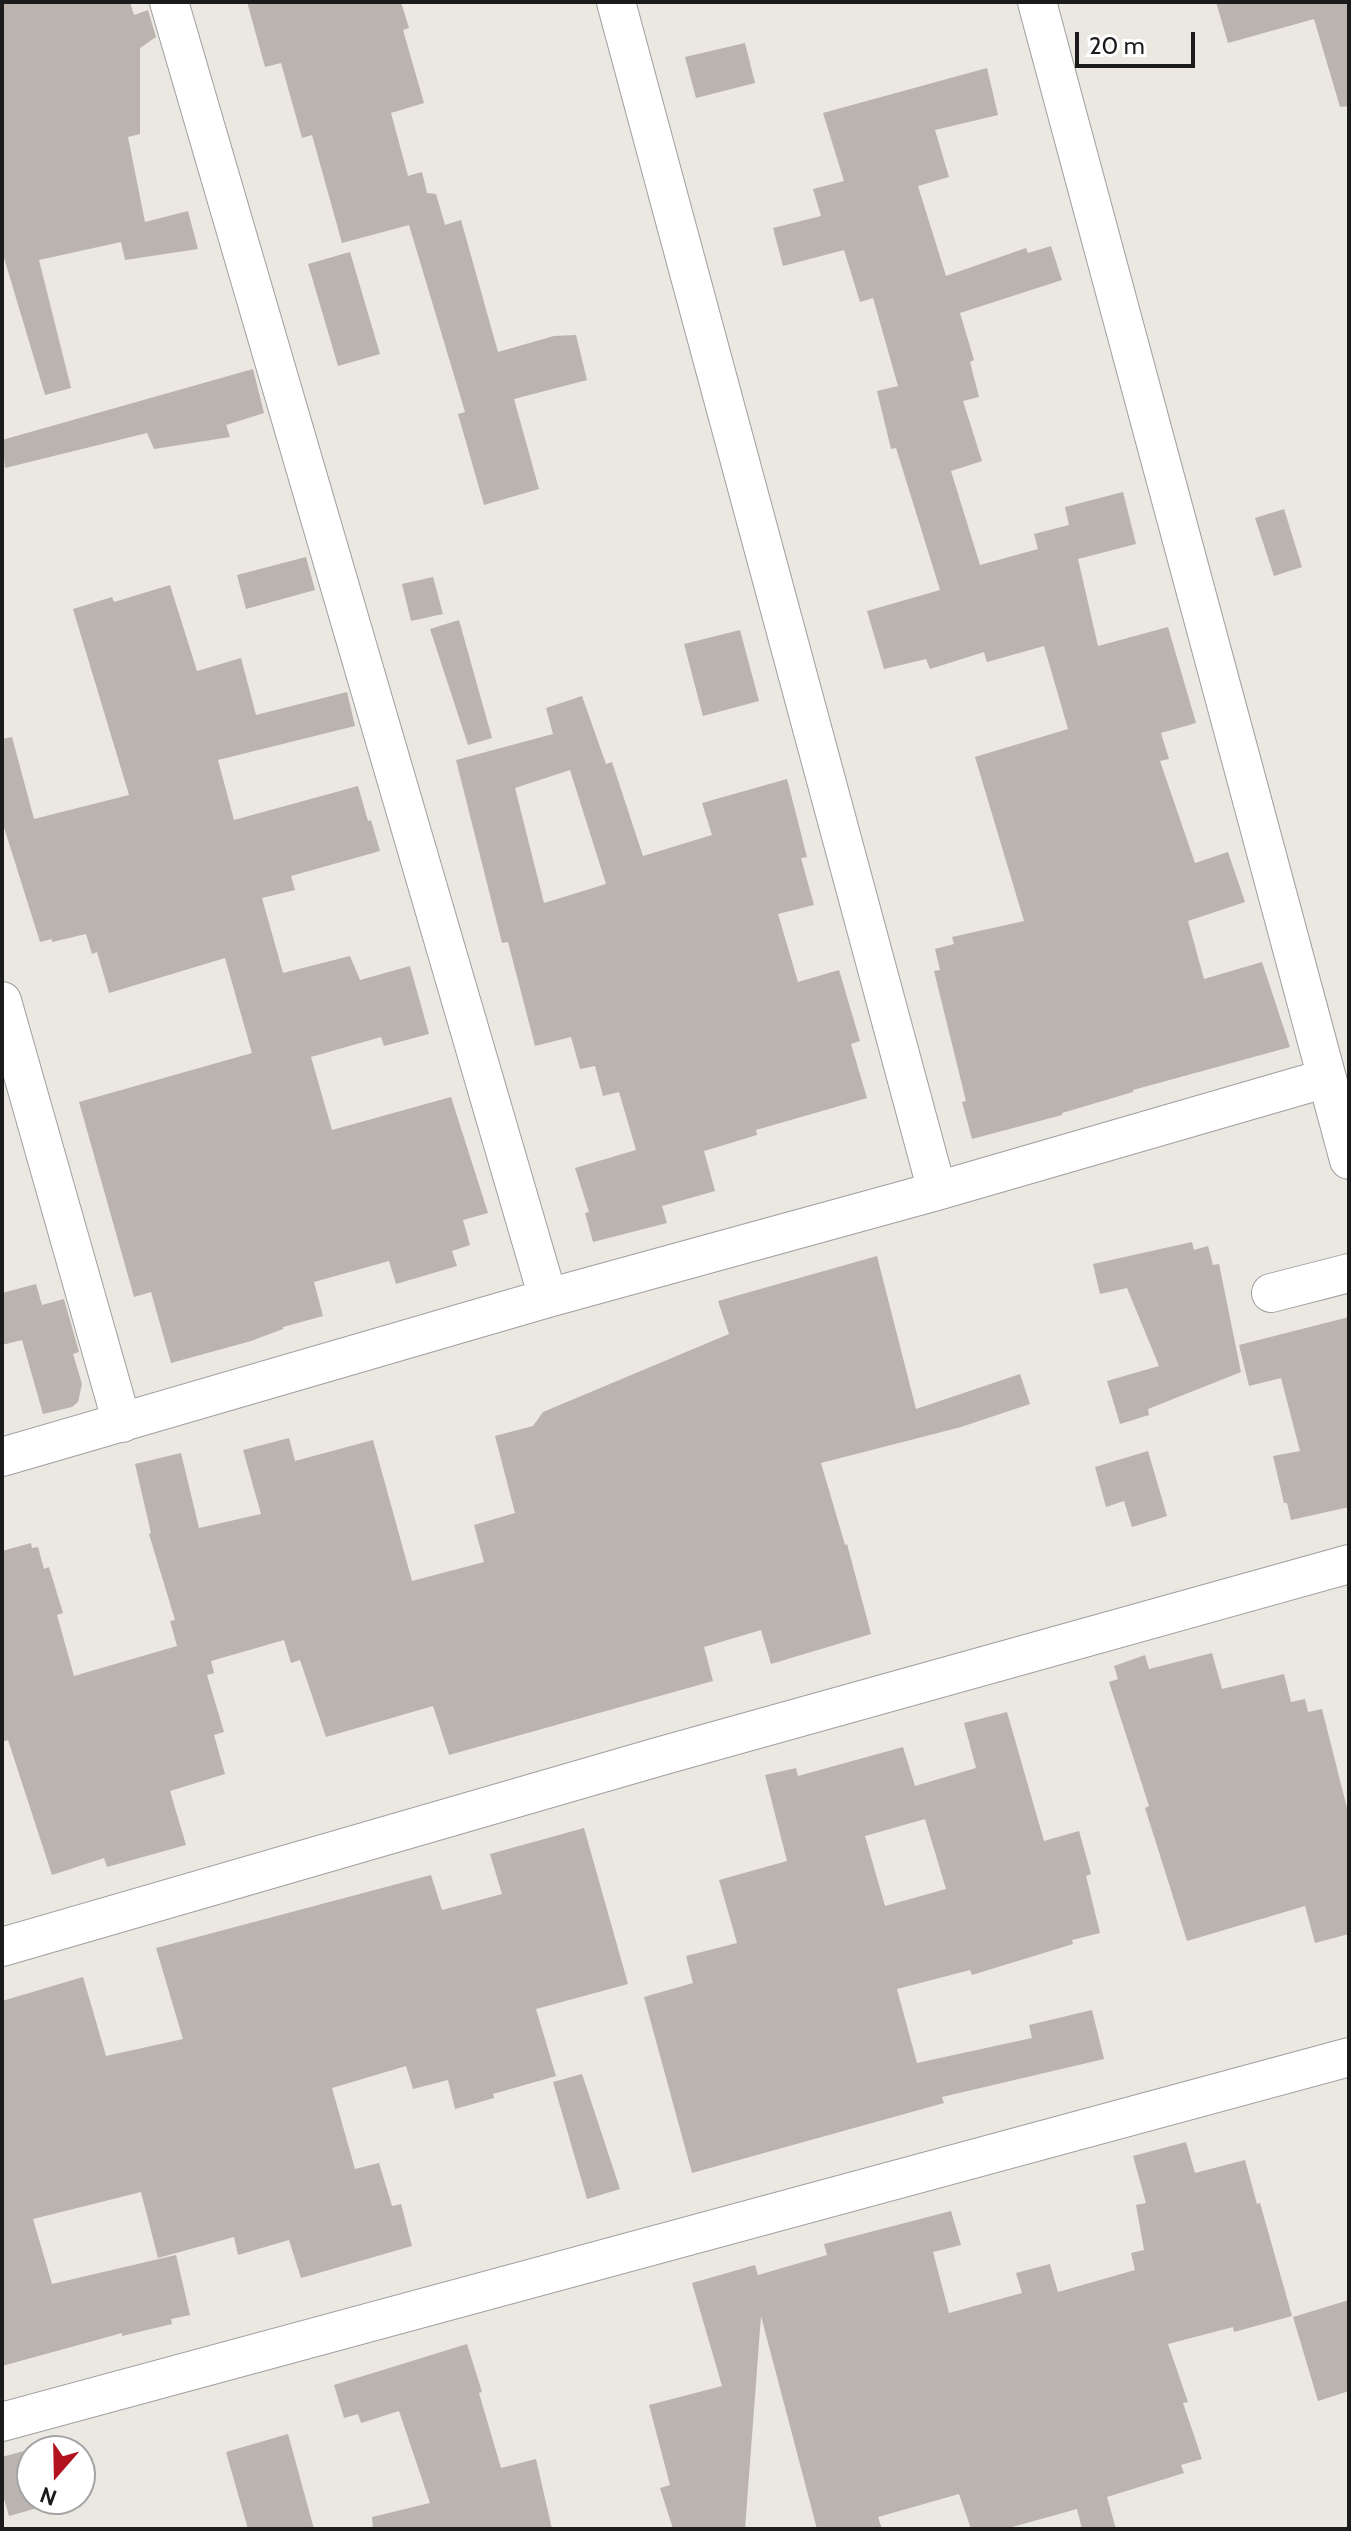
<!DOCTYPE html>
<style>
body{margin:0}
#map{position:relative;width:1351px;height:2531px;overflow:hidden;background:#ebe7e1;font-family:Cabin,sans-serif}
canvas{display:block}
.frame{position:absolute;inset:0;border:4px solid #1b1b1b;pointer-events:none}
.north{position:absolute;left:16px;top:2435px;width:80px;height:80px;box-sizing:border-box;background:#fff;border:2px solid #a4a4a4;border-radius:50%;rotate:200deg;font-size:22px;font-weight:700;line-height:32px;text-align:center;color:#1b1b1b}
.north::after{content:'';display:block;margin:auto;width:28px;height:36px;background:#b3131e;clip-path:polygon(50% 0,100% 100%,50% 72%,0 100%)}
.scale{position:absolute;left:1075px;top:32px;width:120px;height:36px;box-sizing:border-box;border:4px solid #1b1b1b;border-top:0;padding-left:10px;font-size:24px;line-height:28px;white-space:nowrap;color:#1b1b1b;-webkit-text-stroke:6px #fff;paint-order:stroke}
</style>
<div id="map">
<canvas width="1351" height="2531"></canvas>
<div class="frame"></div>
<div class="north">N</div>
<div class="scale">20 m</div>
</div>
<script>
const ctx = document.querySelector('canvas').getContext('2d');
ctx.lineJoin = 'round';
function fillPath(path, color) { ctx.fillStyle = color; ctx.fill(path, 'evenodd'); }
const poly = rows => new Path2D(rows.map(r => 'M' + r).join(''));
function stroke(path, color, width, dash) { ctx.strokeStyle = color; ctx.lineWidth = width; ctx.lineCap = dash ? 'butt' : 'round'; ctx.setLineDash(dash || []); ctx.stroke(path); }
fillPath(poly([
 [2,2,130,2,134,15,148,10,156,37,140,48,140,134,128,137,145,222,188,211,198,249,125,260,121,242,39,260,71,388,45,395,2,251],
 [247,2,401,2,409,28,403,30,424,103,391,113,408,176,422,172,427,193,436,194,445,225,461,220,498,352,554,336,576,335,587,380,514,399,539,489,484,505,458,414,465,412,409,225,342,243,312,135,302,138,281,63,265,67],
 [1216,2,1349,2,1349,106,1340,107,1314,19,1228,43],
 [745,43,755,83,696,98,685,57],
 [987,68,998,115,935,130,949,177,918,186,946,276,1026,248,1028,253,1051,246,1062,280,960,313,974,360,970,362,979,397,963,401,982,461,951,471,980,565,1038,549,1034,534,1069,525,1065,507,1123,492,1136,544,1078,559,1098,646,1168,627,1196,723,1161,733,1169,759,1160,761,1195,863,1228,852,1245,902,1188,921,1204,979,1262,962,1290,1047,1133,1090,1133,1092,1062,1113,1062,1115,972,1139,962,1102,966,1101,934,971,940,970,935,949,954,944,952,937,1024,921,975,757,1068,729,1044,646,987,662,984,652,930,669,926,659,884,669,867,611,940,590,896,448,891,449,877,391,898,386,873,298,860,302,844,250,783,266,773,228,821,216,813,189,844,181,823,113],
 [350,252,380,354,338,366,308,264],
 [253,369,264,413,226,425,230,437,154,449,147,433,5,468,2,440],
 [1284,509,1302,567,1274,576,1255,518],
 [306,557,315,590,246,609,237,575],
 [433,577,443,614,411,621,402,584],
 [170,585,197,671,241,658,256,715,347,692,355,726,218,760,234,820,358,786,368,821,371,820,380,851,291,876,295,890,262,898,283,973,350,956,360,980,410,966,429,1034,384,1046,381,1037,311,1057,332,1130,451,1097,488,1213,463,1220,470,1245,452,1251,457,1266,396,1284,389,1261,314,1282,323,1316,283,1327,283,1329,251,1341,171,1363,151,1292,134,1297,79,1102,252,1053,225,958,109,993,97,952,92,954,86,934,52,942,52,939,40,942,2,821,2,739,12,737,34,819,129,795,73,609,112,597,114,602],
 [459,620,492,738,468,745,430,629],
 [740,630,759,701,703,716,684,644],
 [582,696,606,764,612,762,643,856,712,835,702,803,787,779,807,857,801,858,814,905,778,914,798,982,839,970,860,1041,851,1044,867,1098,756,1130,757,1135,704,1151,715,1191,662,1206,667,1223,593,1242,585,1213,589,1212,575,1168,636,1150,619,1092,603,1096,595,1066,580,1069,571,1037,535,1046,508,942,502,943,456,760,553,734,546,708],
 [570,770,606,884,544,903,515,788],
 [1192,1242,1194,1250,1208,1246,1213,1265,1219,1264,1241,1372,1148,1409,1149,1415,1120,1424,1107,1381,1159,1366,1127,1288,1100,1294,1093,1264],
 [877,1256,916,1409,1020,1374,1030,1404,961,1427,821,1463,845,1545,847,1544,871,1634,771,1664,761,1630,704,1647,713,1681,449,1755,433,1706,326,1737,300,1660,291,1663,284,1640,211,1661,214,1673,207,1675,224,1732,214,1735,225,1774,170,1791,186,1845,107,1867,104,1858,52,1875,8,1740,2,1742,2,1551,31,1543,32,1548,38,1547,44,1569,49,1567,63,1613,57,1615,74,1676,177,1646,170,1621,175,1620,149,1534,151,1533,135,1464,181,1453,199,1528,261,1514,243,1450,289,1438,295,1461,373,1440,412,1581,484,1562,474,1525,515,1513,495,1436,533,1426,543,1412,729,1334,718,1301],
 [36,1284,42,1305,64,1299,79,1352,73,1354,82,1384,78,1402,72,1407,43,1414,22,1340,2,1345,2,1293],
 [1349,1317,1349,1507,1291,1520,1287,1503,1284,1503,1273,1456,1300,1451,1281,1378,1249,1386,1239,1345],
 [1148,1451,1167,1516,1132,1527,1124,1501,1106,1507,1095,1467],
 [1212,1653,1222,1689,1284,1674,1291,1702,1305,1699,1308,1712,1322,1709,1349,1816,1349,1934,1315,1943,1305,1906,1187,1941,1145,1808,1149,1806,1109,1682,1118,1679,1114,1666,1145,1655,1149,1669],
 [1007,1712,1044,1841,1079,1831,1091,1874,1086,1876,1100,1933,1072,1940,1073,1944,972,1975,970,1970,897,1989,917,2063,1032,2038,1029,2025,1092,2010,1104,2059,942,2097,944,2103,692,2173,644,1997,693,1983,686,1956,737,1943,719,1880,787,1861,765,1775,796,1768,798,1776,903,1747,915,1786,976,1768,964,1723],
 [925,1819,946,1889,885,1906,865,1836],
 [584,1828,628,1984,536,2009,556,2076,493,2094,494,2098,455,2109,448,2080,413,2089,406,2066,332,2088,355,2169,379,2163,392,2206,401,2204,412,2246,301,2278,289,2240,238,2255,234,2237,158,2258,141,2192,33,2219,52,2284,176,2255,190,2315,171,2319,172,2324,122,2336,122,2333,2,2366,2,2001,83,1977,106,2056,183,2039,156,1948,431,1875,442,1910,502,1894,490,1854],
 [582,2074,620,2189,587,2199,553,2082],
 [1186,2142,1195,2173,1245,2160,1257,2204,1260,2203,1292,2316,1234,2332,1233,2327,1168,2344,1188,2402,1183,2403,1202,2459,1181,2465,1184,2473,1107,2497,1116,2529,1082,2529,1077,2509,1005,2529,971,2529,959,2494,878,2517,882,2529,817,2529,761,2316,745,2529,673,2529,660,2488,670,2485,649,2405,722,2386,692,2283,755,2265,758,2275,827,2255,824,2244,951,2211,961,2245,933,2252,949,2313,1022,2293,1016,2273,1050,2264,1058,2292,1135,2270,1131,2253,1144,2250,1136,2205,1146,2203,1133,2156],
 [1349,2300,1349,2391,1318,2401,1293,2317],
 [467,2344,482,2392,479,2393,501,2468,536,2459,552,2529,373,2529,372,2517,430,2503,399,2411,361,2423,358,2414,344,2418,334,2385],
 [288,2434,314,2529,248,2529,226,2452],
 [49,2444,52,2451,32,2451,32,2499,66,2500,9,2516,2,2492,2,2457]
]), '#bbb3ae');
const minor = poly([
 [169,2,548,1298],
 [616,2,937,1191],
 [1037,2,1349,1160],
 [2,1001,122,1423],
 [1271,1293,1349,1273],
 [2,1457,548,1298,937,1191,1327,1078],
 [2,1947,661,1756,1349,1564],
 [2,2422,1349,2057]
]);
stroke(minor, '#9f9f9f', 40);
stroke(minor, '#fff', 38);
</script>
